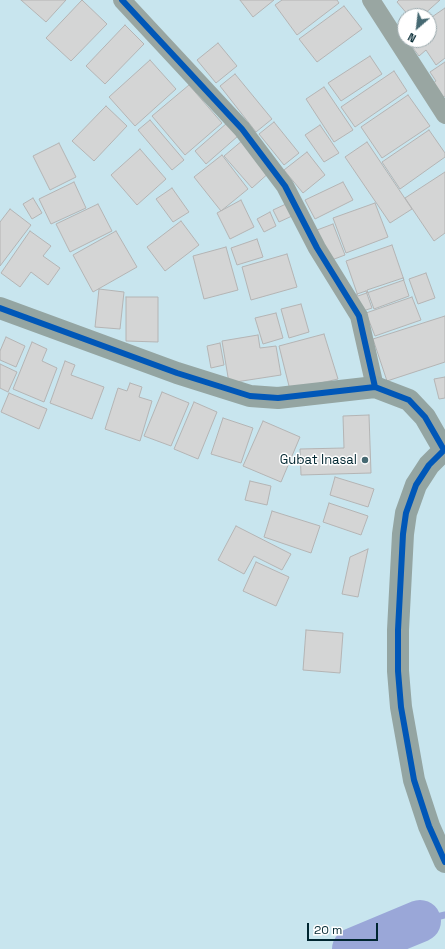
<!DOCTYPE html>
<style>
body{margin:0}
#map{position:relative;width:445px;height:949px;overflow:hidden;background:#c8e5ee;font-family:"Space Grotesk",sans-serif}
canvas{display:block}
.north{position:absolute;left:397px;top:8px;width:40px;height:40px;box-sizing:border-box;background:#fff;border:1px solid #99a8ac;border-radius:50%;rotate:208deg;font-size:11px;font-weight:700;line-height:16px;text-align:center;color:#002630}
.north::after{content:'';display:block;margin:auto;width:14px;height:18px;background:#466972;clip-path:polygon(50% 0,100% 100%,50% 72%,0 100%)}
.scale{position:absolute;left:307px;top:923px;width:71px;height:18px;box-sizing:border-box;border:2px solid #002630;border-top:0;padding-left:5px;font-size:12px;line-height:14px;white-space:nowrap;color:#002630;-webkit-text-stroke:3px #fff;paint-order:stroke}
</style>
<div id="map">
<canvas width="445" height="949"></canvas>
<div class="north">N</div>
<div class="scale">20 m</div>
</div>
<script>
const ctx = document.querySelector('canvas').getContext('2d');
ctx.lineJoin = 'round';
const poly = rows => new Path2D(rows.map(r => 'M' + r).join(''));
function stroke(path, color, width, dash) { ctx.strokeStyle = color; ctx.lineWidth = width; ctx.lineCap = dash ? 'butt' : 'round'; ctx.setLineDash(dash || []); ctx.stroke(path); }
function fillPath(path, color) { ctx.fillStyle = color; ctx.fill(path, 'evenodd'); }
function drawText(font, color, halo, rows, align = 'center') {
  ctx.font = font + ' "Space Grotesk",sans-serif'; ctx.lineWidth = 3; ctx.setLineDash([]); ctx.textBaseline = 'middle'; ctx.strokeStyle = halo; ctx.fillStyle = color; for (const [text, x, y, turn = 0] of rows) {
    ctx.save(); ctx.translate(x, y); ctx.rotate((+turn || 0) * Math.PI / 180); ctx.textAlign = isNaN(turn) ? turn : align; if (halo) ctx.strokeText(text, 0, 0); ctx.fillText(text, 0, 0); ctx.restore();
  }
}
stroke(poly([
 [420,921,445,915]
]), '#9aa7d8', 7);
stroke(poly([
 [353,949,420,921]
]), '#9aa7d8', 42);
const building = poly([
 [21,0,66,0,46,22,21,0],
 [82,0,107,24,71,61,46,38,82,0],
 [240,0,274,0,253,17,240,0],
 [282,0,337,0,339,3,297,35,275,5,282,0],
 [399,0,440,0,422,16,409,16,397,2,399,0],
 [344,6,362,29,317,62,299,39,344,6],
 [445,8,445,58,436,65,426,50,419,56,407,40,429,40,429,19,445,8],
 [125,25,144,44,105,84,86,66,125,25],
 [218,43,237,66,216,83,197,60,218,43],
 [370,56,382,74,341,101,328,83,370,56],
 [150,60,176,89,135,126,109,97,150,60],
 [445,62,445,96,440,100,430,85,436,81,430,72,445,62],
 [394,71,407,91,355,127,341,107,394,71],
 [235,74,272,119,256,132,220,86,235,74],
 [189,85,222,123,185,155,152,116,189,85],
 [324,87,353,130,334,142,306,99,324,87],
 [408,95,430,126,382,158,361,127,408,95],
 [106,106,127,126,94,161,72,141,106,106],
 [150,120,184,160,172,170,138,130,150,120],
 [274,122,299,153,284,165,259,134,274,122],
 [227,123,238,136,206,164,195,151,227,123],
 [320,125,339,153,324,162,305,135,320,125],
 [429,130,445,153,445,157,400,189,382,162,429,130],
 [243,140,271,171,252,188,224,156,243,140],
 [367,142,412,209,390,223,345,157,367,142],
 [59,143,76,177,50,190,33,156,59,143],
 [140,149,166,179,137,205,111,175,140,149],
 [307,152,325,175,303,193,284,170,307,152],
 [222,155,248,189,221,211,194,177,222,155],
 [445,172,445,233,434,241,405,198,445,172],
 [74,182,86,208,51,224,39,199,74,182],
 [343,182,353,200,315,219,305,200,343,182],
 [172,188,189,212,173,222,156,199,172,188],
 [33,198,42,213,32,219,23,204,33,198],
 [241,200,254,227,230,239,217,213,241,200],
 [375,203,388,237,346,253,333,218,375,203],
 [98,204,112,231,70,252,56,224,98,204],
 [286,204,292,216,279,222,273,210,286,204],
 [10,209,31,225,0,266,0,222,10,209],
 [270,212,276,226,264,232,257,219,270,212],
 [181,221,199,245,165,271,147,247,181,221],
 [333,224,345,255,329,261,317,230,333,224],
 [30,231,51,246,43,256,60,268,48,285,31,272,20,287,1,273,30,231],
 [116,231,137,267,93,292,73,255,116,231],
 [257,239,263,257,237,265,231,248,257,239],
 [392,245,404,280,358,296,346,261,392,245],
 [226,247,238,290,204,299,193,256,226,247],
 [287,254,297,287,251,300,242,267,287,254],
 [426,273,435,298,418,304,409,279,426,273],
 [403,278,409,296,374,309,367,290,403,278],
 [99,289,124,292,120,329,95,327,99,289],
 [366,291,372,308,360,312,354,295,366,291],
 [126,297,158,297,158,342,126,341,126,297],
 [412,297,421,320,375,336,366,313,412,297],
 [301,304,309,332,289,338,281,309,301,304],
 [276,313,283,338,263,344,255,318,276,313],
 [445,316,445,362,387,381,373,339,445,316],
 [324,334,338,379,290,390,279,346,324,334],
 [258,335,260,348,276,346,281,375,229,383,222,341,258,335],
 [6,337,25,346,16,367,0,360,0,351,6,337],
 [32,342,47,349,42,361,57,368,44,402,13,389,32,342],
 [220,343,224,365,211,368,207,346,220,343],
 [65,361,75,365,71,375,104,387,92,419,50,403,65,361],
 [0,364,17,372,8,392,0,388,0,364],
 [445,377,445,398,439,399,434,379,445,377],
 [130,383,142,387,139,397,152,401,140,441,105,429,118,388,127,391,130,383],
 [162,392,189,403,171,446,144,436,162,392],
 [9,393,47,409,39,429,1,412,9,393],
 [194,402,217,412,198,459,174,449,194,402],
 [369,415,371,473,301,475,300,449,344,448,343,416,369,415],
 [223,418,253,428,241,463,211,454,223,418],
 [263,421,300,437,281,482,243,466,263,421],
 [335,477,374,489,368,507,330,495,335,477],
 [250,481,271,486,267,505,245,500,250,481],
 [329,503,368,516,361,535,323,522,329,503],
 [272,511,320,526,311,553,264,537,272,511],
 [236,526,291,554,282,570,254,556,244,574,218,560,236,526],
 [368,549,358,597,342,594,350,557,368,549],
 [256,562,289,577,276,606,243,591,256,562],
 [306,630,343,633,340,673,303,670,306,630]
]);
fillPath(building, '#d4d5d5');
stroke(building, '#b4b4b4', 1);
stroke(poly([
 [122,0,242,129,285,186,317,248,359,316,375,387],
 [371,0,445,115]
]), '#99a6a2', 18);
stroke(poly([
 [0,308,177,373,250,396,278,398,375,387,409,400,425,417,444,450],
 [445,449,429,465,416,485,406,513,403,534,398,630,398,671,401,707,414,780,429,826,445,862]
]), '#94a5a2', 22);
stroke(poly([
 [122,0,242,129,285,186,317,248,359,316,375,387],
 [0,308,177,373,250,396,278,398,375,387,409,400,425,417,444,450],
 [445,449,429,465,416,485,406,513,403,534,398,630,398,671,401,707,414,780,429,826,445,862]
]), '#0057b8', 6);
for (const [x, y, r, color] of [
 [365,460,4,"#466972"]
]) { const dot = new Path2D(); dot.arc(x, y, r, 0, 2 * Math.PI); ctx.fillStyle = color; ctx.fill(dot); stroke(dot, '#fff', 1.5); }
drawText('13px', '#002630', '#fff', [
 ["Gubat Inasal",357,460]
], 'right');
</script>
